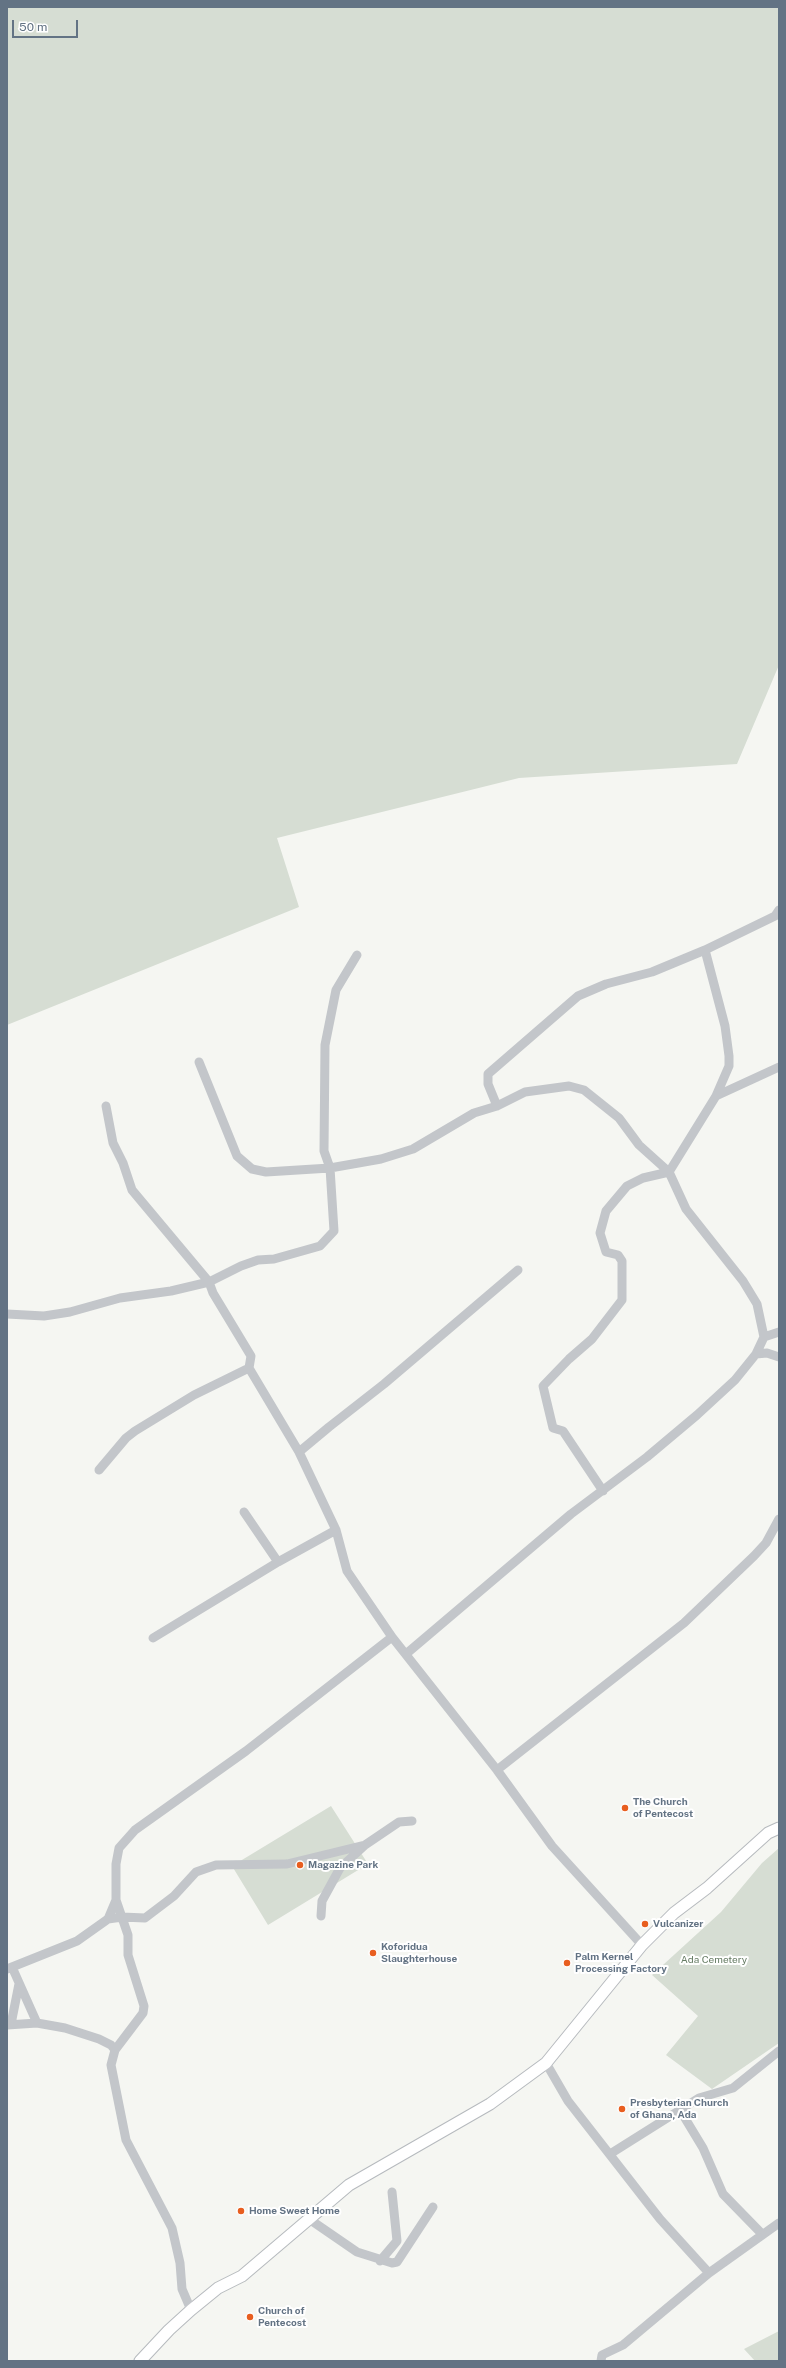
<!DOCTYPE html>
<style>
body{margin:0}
#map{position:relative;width:786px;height:2368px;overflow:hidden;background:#f5f6f2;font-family:"Public Sans",sans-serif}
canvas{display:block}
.frame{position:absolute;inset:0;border:8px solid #637384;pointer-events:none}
.scale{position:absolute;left:12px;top:20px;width:66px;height:18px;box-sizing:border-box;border:2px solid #637384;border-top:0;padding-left:5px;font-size:12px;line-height:14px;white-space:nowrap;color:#637384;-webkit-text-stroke:3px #fff;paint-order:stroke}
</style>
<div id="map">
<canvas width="786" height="2368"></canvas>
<div class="frame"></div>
<div class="scale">50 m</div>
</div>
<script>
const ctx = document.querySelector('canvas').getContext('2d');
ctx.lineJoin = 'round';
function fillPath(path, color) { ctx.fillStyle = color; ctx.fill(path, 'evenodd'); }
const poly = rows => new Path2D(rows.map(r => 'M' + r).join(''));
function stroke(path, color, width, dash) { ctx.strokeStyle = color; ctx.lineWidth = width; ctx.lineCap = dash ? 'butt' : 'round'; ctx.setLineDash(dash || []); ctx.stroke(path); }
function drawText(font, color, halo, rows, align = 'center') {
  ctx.font = font + ' "Public Sans",sans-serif'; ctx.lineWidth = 4; ctx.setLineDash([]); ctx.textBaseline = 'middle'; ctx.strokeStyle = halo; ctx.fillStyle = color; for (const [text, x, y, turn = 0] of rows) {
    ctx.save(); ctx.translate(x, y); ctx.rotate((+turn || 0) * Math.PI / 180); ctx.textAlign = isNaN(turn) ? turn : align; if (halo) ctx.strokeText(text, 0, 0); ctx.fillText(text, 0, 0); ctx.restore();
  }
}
fillPath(poly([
 [7,7,779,7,779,665,737,764,519,778,277,838,299,907,7,1025],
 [331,1806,368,1864,268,1925,232,1866],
 [779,1848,779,2043,712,2089,666,2055,698,2016,652,1975,721,1912,762,1863],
 [779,2331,779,2361,755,2361,744,2349]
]), '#d6ddd3');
const major = poly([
 [140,2361,169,2330,191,2310,218,2288,242,2276,349,2185,490,2104,546,2063,642,1945,674,1913,707,1888,768,1833,779,1828]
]);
stroke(major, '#b6babe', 13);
stroke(poly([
 [705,950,725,1026,729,1056,729,1066,716,1096],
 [199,1062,237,1156,252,1169,266,1172,330,1168,381,1159,413,1149,474,1113,497,1106,525,1092,569,1086,584,1090,619,1118,639,1145,669,1172],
 [106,1106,113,1143,123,1163,132,1190,209,1282,213,1293,251,1356,249,1368,299,1452,336,1530,347,1571,392,1637,497,1770,552,1846,642,1945],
 [497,1106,488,1084,488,1074,578,996,606,984,652,972,705,950,775,916,779,910],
 [7,1314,44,1316,70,1312,120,1298,171,1291,209,1282,241,1266,258,1260,274,1259,320,1246,334,1231,330,1168,324,1151,325,1045,336,990,357,955],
 [764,1337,779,1332],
 [756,1354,767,1353,779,1357],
 [299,1452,329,1427,384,1384,518,1270],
 [99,1470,126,1438,135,1431,194,1395,249,1368],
 [603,1491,563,1431,553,1428,543,1386,569,1359,592,1339,622,1300,622,1261,618,1255,606,1252,600,1233,606,1211,627,1186,643,1178,669,1172],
 [244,1512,278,1562],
 [153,1638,278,1562,336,1530],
 [406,1654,571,1514,647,1457,697,1415,735,1380,756,1354,764,1337,757,1304,743,1281,686,1209,669,1172,716,1096,779,1067],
 [497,1770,684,1623,754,1556,766,1543,779,1519],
 [116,1900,128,1935,128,1955,144,2006,143,2013,115,2050,111,2065,126,2140,172,2228,180,2263,182,2289,191,2310],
 [321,1916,322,1901,340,1868,364,1846],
 [108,1919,122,1917,145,1918,174,1896,196,1872,216,1865,287,1864,365,1845,399,1822,412,1821],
 [12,1967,37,2023],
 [7,1969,77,1941,108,1919,116,1900,116,1864,119,1848,135,1830,246,1751,392,1637],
 [11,2024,19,1984],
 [7,2025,37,2023,65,2028,99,2039,111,2045,115,2050],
 [546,2063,568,2101,660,2219,709,2273],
 [680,2110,703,2148,723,2194,762,2234],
 [610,2154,699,2098,733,2088,779,2051],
 [309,2219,357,2252,392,2263,397,2262,433,2207],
 [380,2261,397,2241,392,2192],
 [601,2361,602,2355,623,2345,709,2273,779,2223]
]), '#c3c6ca', 9);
stroke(major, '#fff', 11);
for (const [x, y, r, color] of [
 [625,1808,4,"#e85e1f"],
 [300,1865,4,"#e85e1f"],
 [645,1924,4,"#e85e1f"],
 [373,1953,4,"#e85e1f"],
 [567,1963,4,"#e85e1f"],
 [622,2109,4,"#e85e1f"],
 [241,2211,4,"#e85e1f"],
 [250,2317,4,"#e85e1f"]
]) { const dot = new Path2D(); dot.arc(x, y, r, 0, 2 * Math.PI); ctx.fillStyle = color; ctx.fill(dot); stroke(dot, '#fff', 1.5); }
drawText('bold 10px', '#637384', '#fff', [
 ["The Church",633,1802],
 ["of Pentecost",633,1814],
 ["Magazine Park",308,1865],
 ["Vulcanizer",653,1924],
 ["Koforidua",381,1947],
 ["Slaughterhouse",381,1959],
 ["Palm Kernel",575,1957],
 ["Processing Factory",575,1969],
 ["Presbyterian Church",630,2103],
 ["of Ghana, Ada",630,2115],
 ["Home Sweet Home",249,2211],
 ["Church of",258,2311],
 ["Pentecost",258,2323]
], 'left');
drawText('10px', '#657b63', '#fff', [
 ["Ada Cemetery",714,1960]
]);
</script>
